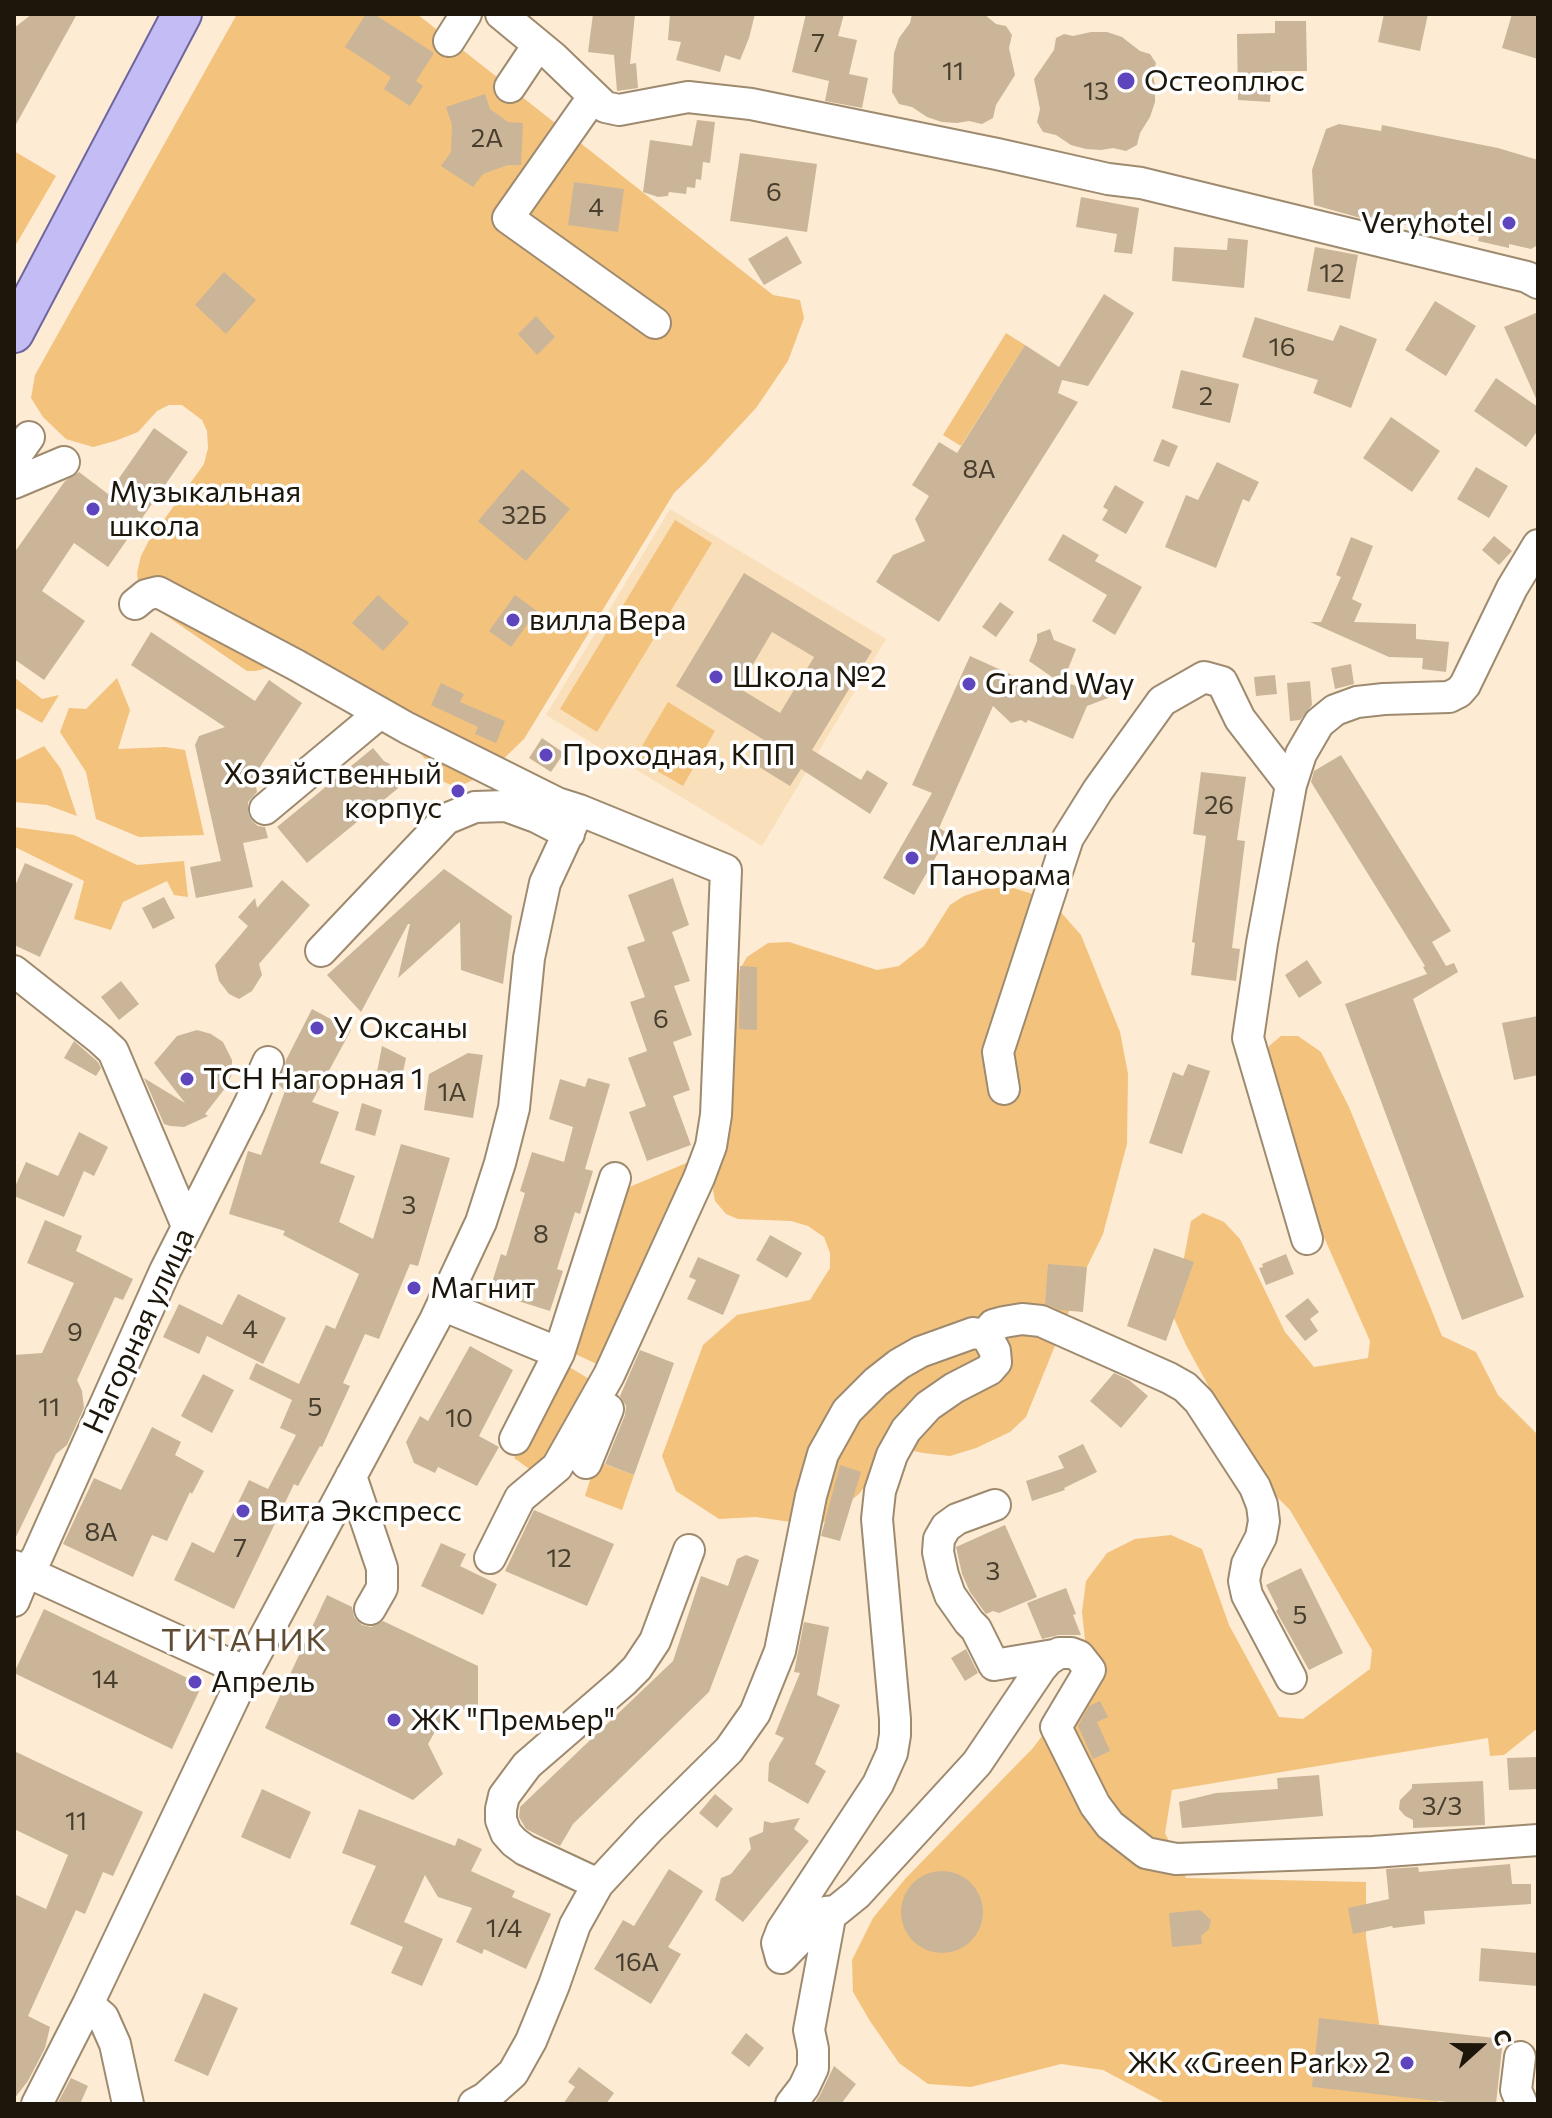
<!DOCTYPE html>
<meta charset="utf-8">
<style>
body{margin:0}
#map{position:relative;width:1552px;height:2118px;overflow:hidden;background:#fdebd3;font-family:Commissioner,sans-serif}
canvas{display:block}
.frame{position:absolute;inset:0;border:16px solid #1d160b;pointer-events:none}
.north{position:absolute;left:1440px;top:2006px;width:80px;height:80px;-webkit-text-stroke:6px #fff;paint-order:stroke;rotate:69deg;font-size:22px;font-weight:700;line-height:32px;text-align:center;color:#1d160b}
.north::after{content:'';display:block;margin:auto;width:28px;height:36px;background:#1d160b;clip-path:polygon(50% 0,100% 100%,50% 72%,0 100%)}
</style>
<div id="map">
<canvas width="1552" height="2118"></canvas>
<div class="frame"></div>
<div class="north">С</div>
</div>
<script>
const ctx = document.querySelector('canvas').getContext('2d');
ctx.lineJoin = 'round';
function fillPath(path, color) { ctx.fillStyle = color; ctx.fill(path, 'evenodd'); }
const poly = rows => new Path2D(rows.map(r => 'M' + r).join(''));
function stroke(path, color, width, dash) { ctx.strokeStyle = color; ctx.lineWidth = width; ctx.lineCap = dash ? 'butt' : 'round'; ctx.setLineDash(dash || []); ctx.stroke(path); }
function drawText(font, color, halo, rows, align = 'center') {
  ctx.font = font + ' Commissioner,sans-serif'; ctx.lineWidth = 7; ctx.setLineDash([]); ctx.textBaseline = 'middle'; ctx.strokeStyle = halo; ctx.fillStyle = color; for (const [text, x, y, turn = 0] of rows) {
    ctx.save(); ctx.translate(x, y); ctx.rotate((+turn || 0) * Math.PI / 180); ctx.textAlign = isNaN(turn) ? turn : align; if (halo) ctx.strokeText(text, 0, 0); ctx.fillText(text, 0, 0); ctx.restore();
  }
}
fillPath(poly([
 [670,509,886,639,762,846,546,715]
]), '#fadfbb');
fillPath(poly([
 [237,14,417,14,773,295,800,300,804,318,788,361,756,408,705,463,674,493,524,739,497,765,480,777,464,784,451,785,442,781,405,733,278,665,256,671,247,671,152,606,139,589,137,573,141,556,148,542,204,464,208,448,207,431,202,420,182,405,169,405,157,411,138,432,115,441,93,447,66,439,43,417,31,398,35,375],
 [14,151,56,176,14,248],
 [1006,333,1025,345,961,446,943,435],
 [675,520,712,543,597,732,560,709],
 [14,677,42,699,59,695,42,723,14,707],
 [117,678,130,710,118,749,165,747,185,750,204,835,139,837,96,819,86,772,60,732,69,708,86,709],
 [668,702,715,731,683,786,635,758],
 [44,746,61,769,77,816,47,805,14,802,14,761],
 [14,827,74,835,137,865,184,861,188,897,174,895,167,881,123,902,111,930,74,919,84,881,17,848,14,848],
 [1010,887,1036,895,1058,909,1081,935,1120,1032,1128,1074,1127,1144,1103,1234,1087,1267,1026,1417,1010,1432,976,1448,950,1456,923,1453,895,1447,859,1494,819,1526,756,1517,719,1519,676,1491,662,1456,703,1345,737,1315,810,1300,830,1268,830,1253,824,1237,808,1226,791,1221,738,1219,726,1214,715,1201,713,1190,716,1168,728,1002,737,974,747,957,768,943,789,942,877,970,899,966,924,946,950,905,964,896,985,889],
 [1281,1036,1298,1036,1321,1052,1349,1107,1442,1336,1476,1352,1498,1395,1538,1435,1538,1728,1504,1755,1490,1756,1488,1738,1172,1790,1165,1833,1186,1878,1366,1882,1366,1938,1381,2036,1423,2094,1443,2104,1167,2104,1103,2070,1061,2064,971,2087,928,2084,899,2063,870,2021,853,1992,852,1960,873,1918,905,1879,1033,1748,1081,1684,1086,1649,1082,1612,1086,1581,1107,1553,1135,1539,1171,1535,1202,1549,1229,1625,1279,1717,1303,1719,1370,1669,1372,1650,1290,1510,1260,1480,1186,1345,1173,1316,1191,1221,1203,1213,1224,1222,1240,1239,1285,1332,1314,1367,1368,1358,1370,1341,1311,1208,1266,1066,1269,1046],
 [696,1159,606,1368,566,1350,627,1188],
 [564,1364,596,1383,535,1473,514,1458],
 [596,1461,634,1475,622,1510,585,1496]
]), '#f3c27d');
fillPath(poly([
 [32,14,77,14,14,128,14,28],
 [366,14,374,14,434,53,416,81,423,86,410,106,384,89,391,77,345,47],
 [593,14,635,14,630,64,636,63,638,88,617,91,614,55,588,52],
 [670,14,755,14,749,38,740,60,725,55,720,72,676,60,681,42,668,40],
 [806,14,844,14,838,36,857,40,849,74,868,78,862,108,825,101,829,81,792,72],
 [912,14,984,14,996,24,1006,26,1012,35,1009,48,1015,75,996,105,993,118,982,124,969,121,957,123,942,122,927,117,912,107,899,104,892,92,894,53,899,38,910,23],
 [1384,14,1428,14,1420,51,1378,42],
 [1512,14,1538,14,1538,59,1502,48],
 [1275,21,1306,21,1307,71,1272,71,1270,102,1238,100,1237,34,1275,33],
 [1091,32,1107,32,1122,37,1140,51,1150,54,1156,63,1153,75,1155,86,1155,102,1150,117,1140,133,1137,145,1126,151,1113,148,1101,150,1086,149,1071,145,1056,135,1043,132,1037,122,1040,109,1034,79,1054,50,1056,38,1064,34,1073,36],
 [485,94,490,109,508,122,523,123,521,165,508,165,483,174,473,187,441,166,451,152,452,125,446,107],
 [697,120,715,122,710,163,703,162,701,180,696,179,695,188,687,187,686,194,669,192,668,196,658,197,643,192,650,140,692,146],
 [1339,124,1381,131,1382,125,1498,148,1538,160,1538,245,1531,249,1509,244,1509,248,1478,241,1479,237,1440,229,1439,232,1365,216,1364,219,1314,205,1312,170,1326,129],
 [740,153,817,164,807,232,730,221],
 [574,182,624,189,618,232,568,225],
 [1081,197,1139,208,1132,254,1114,252,1117,234,1076,227],
 [787,236,802,263,764,285,748,259],
 [1228,238,1248,240,1244,288,1172,281,1174,247,1227,250],
 [1315,247,1358,255,1350,299,1307,291],
 [224,272,256,300,226,334,195,305],
 [1104,294,1134,313,1088,386,1062,380,1058,393,1078,402,939,622,876,582,893,555,925,541,915,519,929,496,912,485,939,442,957,453,1025,345,1059,367],
 [1435,301,1476,326,1446,376,1405,350],
 [1538,312,1538,403,1504,327],
 [536,316,555,337,537,355,518,334],
 [1255,317,1333,341,1340,325,1377,339,1351,408,1313,393,1318,380,1242,357],
 [1181,370,1239,384,1230,423,1172,408],
 [1496,378,1538,407,1538,430,1526,447,1474,411],
 [1391,417,1440,451,1412,492,1363,458],
 [154,428,188,452,108,567,74,543,42,591,85,621,44,680,14,659,14,553,65,481,79,472,108,494],
 [1162,439,1178,446,1169,467,1153,461],
 [1217,462,1259,482,1249,502,1243,499,1216,568,1165,547,1186,495,1198,500],
 [1476,467,1508,486,1489,518,1457,499],
 [522,469,570,509,526,561,478,521],
 [1115,485,1144,502,1126,534,1102,520,1108,510,1103,507],
 [1063,534,1099,555,1095,561,1142,587,1115,635,1092,621,1107,595,1048,560],
 [1494,536,1512,551,1499,565,1482,550],
 [1351,537,1373,546,1352,599,1362,604,1354,622,1416,624,1416,639,1449,642,1446,672,1422,669,1423,658,1389,657,1310,622,1321,622,1341,577,1336,575],
 [744,573,872,651,812,750,861,780,867,770,888,783,870,814,801,769,790,786,751,762,764,740,676,686],
 [772,632,814,657,780,713,739,688],
 [378,595,409,623,383,651,352,623],
 [515,595,537,611,511,647,489,631],
 [1000,602,1014,612,996,637,982,627],
 [1050,629,1054,640,1076,649,1062,684,1029,661,1037,641,1037,634],
 [151,632,255,701,269,680,302,703,254,776,257,792,248,802,248,813,252,821,258,826,265,827,268,838,243,843,253,887,196,898,190,867,221,861,195,745,199,736,225,727,131,665],
 [970,656,1063,698,1071,684,1084,689,1127,682,1129,690,1087,706,1073,739,1028,720,1026,723,1021,720,1011,723,993,706,939,828,949,834,914,895,883,878,932,793,912,785],
 [1351,664,1354,684,1335,689,1331,668],
 [1275,675,1277,694,1256,696,1254,677],
 [1310,681,1312,705,1300,720,1290,721,1287,683],
 [441,683,464,694,460,702,505,721,496,743,475,734,478,727,431,705],
 [542,738,564,753,551,772,529,758],
 [373,748,384,761,390,764,392,772,402,785,307,863,277,827],
 [1341,755,1451,931,1432,942,1446,966,1454,963,1458,972,1413,999,1524,1297,1462,1320,1345,1004,1427,974,1423,967,1425,966,1311,782,1314,771],
 [1201,772,1246,777,1237,840,1245,841,1232,948,1240,949,1236,981,1191,975,1195,943,1192,942,1206,836,1193,834],
 [25,863,73,884,40,957,14,945,14,888],
 [444,869,512,916,503,984,461,970,460,922,398,978,410,924,408,924,361,1012,327,975],
 [673,878,689,925,672,932,690,981,674,986,692,1035,673,1042,690,1090,673,1096,691,1145,647,1161,629,1112,646,1106,628,1058,647,1051,630,1002,645,997,627,947,645,941,628,895],
 [282,880,310,905,259,964,262,975,252,991,239,999,229,994,219,981,215,965,248,926,238,917,255,898,257,908],
 [164,897,175,918,153,929,142,908],
 [1307,960,1322,983,1299,998,1285,975],
 [740,966,757,967,757,1030,739,1029],
 [121,981,139,1004,119,1020,101,997],
 [312,1009,351,1030,312,1102,339,1112,320,1163,355,1176,339,1222,373,1239,401,1144,450,1158,418,1266,410,1264,379,1339,365,1334,343,1383,350,1386,322,1447,320,1446,298,1486,294,1484,234,1609,174,1580,192,1542,214,1553,249,1480,268,1489,296,1435,280,1428,292,1400,249,1379,256,1363,299,1384,326,1325,335,1329,359,1274,283,1235,285,1231,229,1214,248,1151,261,1155,285,1091,278,1084,284,1069,286,1060],
 [1538,1016,1538,1075,1514,1080,1502,1023],
 [197,1030,211,1034,223,1042,232,1060,232,1074,226,1087,205,1114,208,1116,184,1127,170,1126,164,1124,144,1078,185,1103,154,1063,177,1036],
 [74,1041,98,1062,101,1068,96,1076,64,1058],
 [382,1046,406,1058,402,1077,377,1072],
 [468,1053,483,1055,473,1118,424,1110,429,1074],
 [1188,1064,1210,1071,1182,1154,1149,1143,1173,1072,1183,1076],
 [588,1078,610,1084,585,1169,593,1171,580,1214,575,1212,557,1269,563,1271,550,1311,489,1292,501,1254,506,1256,525,1193,520,1191,532,1152,564,1162,573,1127,549,1119,560,1079,585,1087],
 [362,1103,382,1110,375,1136,355,1130],
 [79,1132,108,1147,94,1176,84,1171,64,1217,14,1196,14,1189,26,1162,58,1176],
 [45,1220,82,1236,76,1251,133,1279,123,1300,115,1297,77,1380,82,1391,84,1408,67,1445,56,1454,14,1541,14,1355,42,1353,74,1283,27,1263],
 [770,1235,802,1253,787,1278,756,1260],
 [1154,1248,1194,1262,1166,1341,1127,1326],
 [1286,1254,1294,1274,1266,1285,1259,1268,1263,1267,1262,1264],
 [698,1257,740,1275,723,1315,687,1299,696,1280,689,1277],
 [1048,1264,1087,1267,1083,1312,1060,1310,1045,1304],
 [238,1294,286,1318,263,1364,207,1336,199,1354,163,1337,179,1304,222,1325],
 [1308,1298,1319,1312,1310,1319,1318,1331,1305,1341,1285,1316],
 [470,1346,513,1370,479,1436,499,1447,477,1486,438,1467,435,1473,414,1463,406,1442,420,1416,428,1421],
 [640,1350,674,1363,634,1475,605,1464,625,1415,626,1406,620,1396],
 [1114,1373,1129,1380,1148,1396,1121,1428,1090,1401],
 [203,1374,234,1390,212,1433,181,1416],
 [152,1427,181,1442,175,1455,204,1471,192,1494,190,1492,167,1541,152,1535,133,1577,63,1544,94,1478,121,1490],
 [1083,1444,1097,1472,1064,1488,1065,1490,1032,1501,1026,1481,1064,1468,1058,1456],
 [840,1465,861,1472,840,1541,821,1536],
 [534,1510,614,1544,587,1606,505,1571],
 [1005,1525,1037,1597,999,1613,993,1611,986,1614,970,1592,962,1574,956,1547],
 [441,1543,466,1554,460,1566,497,1584,483,1615,421,1586],
 [746,1555,759,1560,709,1692,573,1824,560,1846,526,1829,519,1817,520,1807,673,1661,701,1576,728,1586,737,1559],
 [1301,1568,1343,1653,1309,1670,1276,1611,1278,1609,1266,1585],
 [1066,1588,1076,1614,1073,1615,1081,1635,1059,1635,1042,1639,1027,1603],
 [327,1595,352,1607,354,1617,362,1625,371,1627,383,1621,478,1666,478,1708,446,1712,428,1744,443,1774,413,1800,265,1728],
 [44,1609,202,1685,172,1749,14,1673],
 [804,1622,829,1627,817,1695,840,1705,815,1764,826,1771,808,1804,768,1781,769,1763,784,1738,775,1734,800,1673,794,1672],
 [966,1649,978,1673,965,1681,951,1658],
 [1100,1701,1108,1717,1097,1722,1110,1751,1093,1759,1078,1726,1089,1706],
 [14,1751,143,1812,113,1876,103,1872,85,1914,76,1910,28,2016,50,2027,45,2048,28,2081,14,2099,14,1894,46,1909,68,1855,14,1829],
 [1538,1757,1538,1789,1509,1790,1507,1758],
 [1319,1775,1323,1816,1182,1828,1179,1802,1216,1793,1278,1789,1277,1778],
 [1483,1781,1485,1825,1413,1828,1413,1820,1405,1816,1399,1809,1400,1800,1412,1788,1412,1784],
 [262,1789,311,1812,290,1859,241,1837],
 [715,1794,733,1809,717,1828,699,1813],
 [359,1809,455,1846,458,1838,482,1849,471,1871,515,1891,512,1897,551,1914,526,1969,484,1949,482,1954,456,1942,472,1908,438,1897,425,1875,404,1922,443,1939,422,1986,391,1973,403,1947,350,1924,376,1866,342,1853],
 [800,1818,794,1829,809,1841,743,1922,715,1900,721,1878,731,1874,751,1849,749,1838,763,1832,764,1821,772,1823],
 [1510,1864,1512,1884,1531,1884,1531,1904,1424,1911,1425,1924,1393,1928,1392,1926,1353,1934,1348,1908,1389,1899,1386,1869,1418,1867,1419,1872],
 [669,1869,703,1891,668,1947,681,1954,651,2004,594,1969,623,1920,634,1926],
 '901 1912a41 41 0 1 1 82 0a41 41 0 1 1-82 0Z',
 [1200,1910,1211,1920,1209,1929,1201,1936,1202,1944,1172,1947,1169,1913],
 [1481,1948,1538,1953,1538,1986,1479,1981],
 [204,1993,238,2008,208,2076,174,2061],
 [1319,2018,1503,2039,1496,2104,1465,2104,1312,2087],
 [746,2033,764,2048,749,2067,731,2053],
 [834,2066,856,2084,841,2104,814,2104,820,2095],
 [579,2067,614,2093,606,2104,563,2104,575,2087,568,2082],
 [71,2078,88,2086,80,2104,57,2104]
]), '#cbb599');
const minor = poly([
 [501,14,553,57,605,107,619,110,688,97,751,104,997,154,1108,179,1141,183,1527,277,1538,283],
 [449,41,466,14],
 [510,87,538,45],
 [593,97,508,218,655,323],
 [14,458,29,437],
 [14,483,64,462],
 [135,604,146,595,158,592,296,665,407,728,557,803,579,810,726,870,716,1115,711,1146,699,1178,609,1375,557,1467,520,1498,490,1558],
 [265,809,380,713],
 [321,951,446,819,475,807,506,806,536,817,569,834],
 [14,971,100,1039,113,1051,187,1226],
 [1004,1089,998,1052,1068,838,1098,790,1162,701,1204,677,1222,682,1240,719,1291,785],
 [1307,1239,1248,1038,1262,943,1291,785,1301,754,1319,723,1335,710,1357,702,1384,699,1449,697,1459,692,1465,685,1512,588,1538,545],
 [442,1305,559,1353,615,1178],
 [985,1335,993,1325,1004,1322,1022,1319,1041,1321,1169,1378,1185,1387,1199,1401,1255,1487,1262,1505,1264,1521,1261,1537,1247,1564,1244,1581,1247,1595,1291,1678],
 [515,1439,559,1353],
 [586,1463,608,1409],
 [351,1476,382,1568,382,1588,370,1609],
 [995,1505,957,1519,946,1527,939,1539,938,1552,943,1575,950,1595,969,1622,976,1629,994,1665,1054,1655],
 [14,1566,246,1672],
 [14,1601,26,1572,37,1557,165,1271,250,1103,268,1062],
 [598,1884,525,1850,514,1842,506,1833,501,1820,501,1809,504,1796,527,1765,623,1682,637,1668,655,1641,689,1550],
 [88,2004,103,2017,115,2044,128,2104],
 [1520,2057,1516,2090,1522,2104],
 [37,2104,88,2004,246,1672,435,1320,481,1222,500,1163,514,1108,529,958,545,883,579,810],
 [474,2104,485,2098,513,2073,531,2041,554,1985,575,1925,598,1884,649,1829,729,1750,755,1713,780,1651,811,1496,823,1454,847,1411,876,1382,899,1364,920,1352,973,1333,985,1335,989,1340,995,1351,996,1362,989,1370,954,1388,928,1406,906,1430,892,1455,880,1491,877,1519,895,1719,895,1735,892,1753,878,1784,782,1930,777,1943,781,1958,826,1912,836,1911,857,1894,977,1763,1041,1668,1048,1660,1059,1653,1071,1653,1079,1656,1090,1670,1056,1727,1095,1805,1110,1825,1146,1853,1176,1859,1373,1852,1538,1840],
 [791,2104,804,2087,813,2068,813,2049,809,2030,831,1912]
]);
const major = poly([
 [14,333,182,14]
]);
stroke(minor, '#9e8a6f', 34);
stroke(major, '#70669f', 42);
stroke(minor, '#fff', 30);
stroke(major, '#c4bdf5', 38);
for (const [x, y, r, color] of [
 [1126,81,10,"#5f45bd"],
 [1509,223,8,"#5f45bd"],
 [93,509,8,"#5f45bd"],
 [513,620,8,"#5f45bd"],
 [716,677,8,"#5f45bd"],
 [969,684,8,"#5f45bd"],
 [546,755,8,"#5f45bd"],
 [458,791,8,"#5f45bd"],
 [912,858,8,"#5f45bd"],
 [317,1028,8,"#5f45bd"],
 [187,1079,8,"#5f45bd"],
 [414,1288,8,"#5f45bd"],
 [243,1511,8,"#5f45bd"],
 [195,1682,8,"#5f45bd"],
 [394,1720,8,"#5f45bd"],
 [1407,2063,8,"#5f45bd"]
]) { const dot = new Path2D(); dot.arc(x, y, r, 0, 2 * Math.PI); ctx.fillStyle = color; ctx.fill(dot); stroke(dot, '#fff', 3); }
drawText('26px', '#483e2e', null, [
 ["7",818,43],
 ["11",953,71],
 ["13",1096,91],
 ["2А",487,138],
 ["6",774,192],
 ["4",596,207],
 ["12",1332,273],
 ["16",1282,347],
 ["2",1206,396],
 ["8А",979,469],
 ["32Б",524,515],
 ["26",1219,805],
 ["6",661,1019],
 ["1А",452,1092],
 ["3",409,1205],
 ["8",541,1234],
 ["4",250,1329],
 ["9",75,1332],
 ["11",49,1407],
 ["5",315,1407],
 ["10",459,1418],
 ["8А",101,1532],
 ["7",240,1548],
 ["12",559,1558],
 ["3",993,1571],
 ["5",1300,1615],
 ["14",105,1679],
 ["3/3",1442,1806],
 ["11",76,1821],
 ["1/4",504,1928],
 ["16А",637,1962]
]);
drawText('30px', '#1d160b', '#fff', [
 ["Остеоплюс",1144,81],
 ["Veryhotel",1493,223,"right"],
 ["Музыкальная",109,492],
 ["школа",109,526],
 ["вилла Вера",529,620],
 ["Школа №2",732,677],
 ["Grand Way",985,684],
 ["Проходная, КПП",562,755],
 ["Хозяйственный",442,774,"right"],
 ["корпус",442,808,"right"],
 ["Магеллан",928,841],
 ["Панорама",928,875],
 ["У Оксаны",333,1028],
 ["ТСН Нагорная 1",203,1079],
 ["Магнит",430,1288],
 ["Вита Экспресс",259,1511],
 ["Апрель",211,1682],
 ["ЖК \"Премьер\"",410,1720],
 ["ЖК «Green Park» 2",1391,2063,"right"]
], 'left');
drawText('30px', '#1d160b', '#fff', [
 ["Нагорная улица",139,1331,-65]
]);
ctx.letterSpacing = '2px';
drawText('32px', '#5f4c33', '#fff', [
 ["ТИТАНИК",245,1640]
]);
ctx.letterSpacing = '0px';
</script>
